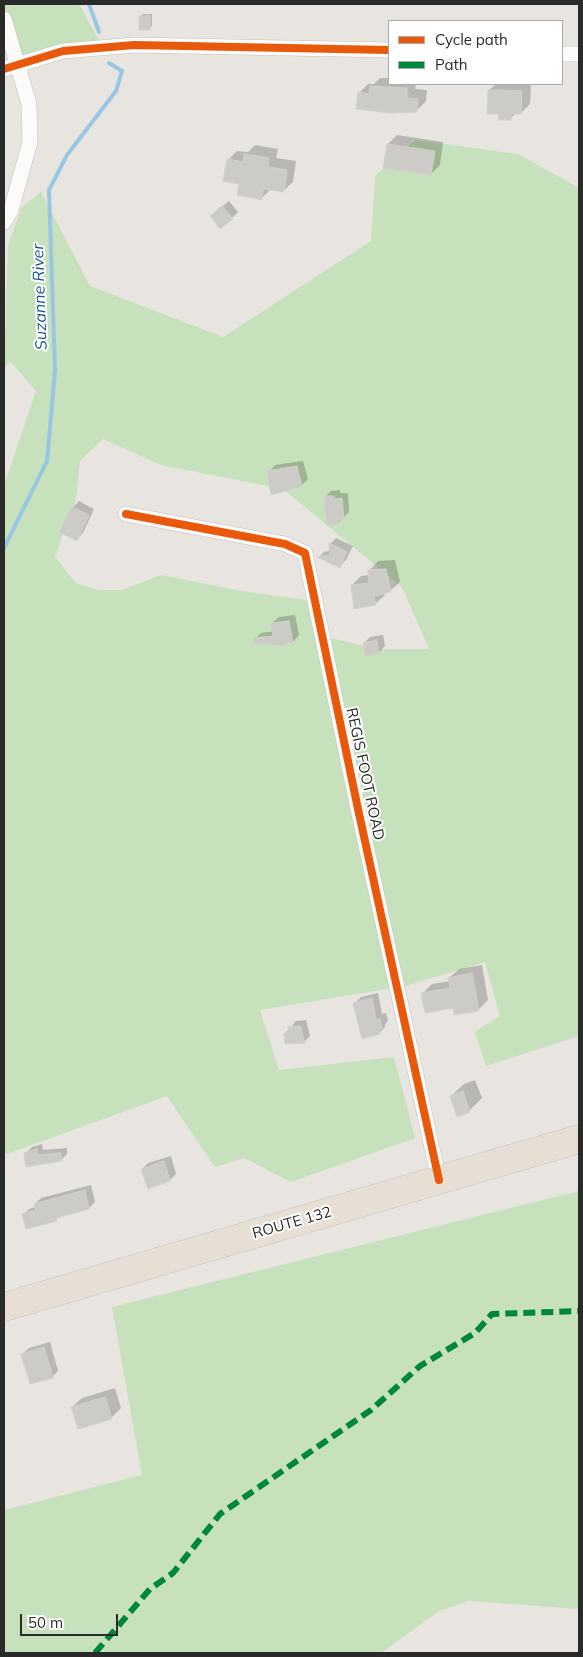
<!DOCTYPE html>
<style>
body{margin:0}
#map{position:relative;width:583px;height:1657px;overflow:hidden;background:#e8e5e0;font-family:Mulish,sans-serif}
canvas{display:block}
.frame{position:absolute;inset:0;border:5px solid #2a2a2a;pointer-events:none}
.legend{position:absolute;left:388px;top:20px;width:175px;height:65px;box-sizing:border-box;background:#fff;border:1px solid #aaa;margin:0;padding:6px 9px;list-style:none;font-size:15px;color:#2a2a2a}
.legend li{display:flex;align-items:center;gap:10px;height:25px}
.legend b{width:25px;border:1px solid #aaa}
.scale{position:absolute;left:20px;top:1614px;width:98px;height:22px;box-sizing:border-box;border:2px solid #2a2a2a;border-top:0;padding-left:6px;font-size:15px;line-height:18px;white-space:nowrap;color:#2a2a2a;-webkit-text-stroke:4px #fff;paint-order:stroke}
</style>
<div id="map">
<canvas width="583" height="1657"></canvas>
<div class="frame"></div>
<ul class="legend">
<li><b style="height:6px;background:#e8590c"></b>Cycle path</li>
<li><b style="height:6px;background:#00873e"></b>Path</li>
</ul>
<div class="scale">50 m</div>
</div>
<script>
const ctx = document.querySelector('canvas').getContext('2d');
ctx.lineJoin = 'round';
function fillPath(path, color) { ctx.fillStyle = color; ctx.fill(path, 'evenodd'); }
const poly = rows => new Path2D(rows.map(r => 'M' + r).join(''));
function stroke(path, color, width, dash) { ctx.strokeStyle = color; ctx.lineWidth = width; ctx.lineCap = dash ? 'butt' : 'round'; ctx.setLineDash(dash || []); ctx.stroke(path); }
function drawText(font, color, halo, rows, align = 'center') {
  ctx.font = font + ' Mulish,sans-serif'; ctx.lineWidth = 4; ctx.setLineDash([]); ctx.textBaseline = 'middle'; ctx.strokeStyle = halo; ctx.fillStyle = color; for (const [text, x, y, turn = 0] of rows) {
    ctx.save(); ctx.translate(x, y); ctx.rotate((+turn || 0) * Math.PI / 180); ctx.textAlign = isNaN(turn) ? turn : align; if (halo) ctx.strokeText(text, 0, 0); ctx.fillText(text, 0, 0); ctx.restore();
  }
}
fillPath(poly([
 [4,4,79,4,103,48,18,65,4,19],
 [415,140,518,154,579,188,579,1036,486,1066,475,1032,500,1016,485,962,405,986,260,1010,279,1070,394,1057,415,1138,291,1182,244,1158,215,1167,167,1096,4,1155,4,486,36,391,11,362,4,367,8,246,22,207,41,192,90,286,223,337,371,241,375,176],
 [103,439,161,465,283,489,402,587,429,649,376,649,331,638,306,600,242,591,161,575,122,590,99,590,76,583,55,557,76,499,80,461],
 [579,1191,579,1609,469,1601,439,1611,381,1653,4,1653,4,1510,142,1475,112,1307]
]), '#c6e1bb');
fillPath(poly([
 [143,14,152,14,152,26,150,28,140,17],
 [380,78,389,78,389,84,416,84,415,89,427,90,426,101,417,110,359,93,368,84,374,84],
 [496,84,531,84,530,104,521,113,516,113,510,119,500,113,489,90],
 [397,135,443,142,440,165,431,174,384,167,388,144],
 [255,145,278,149,276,158,296,161,293,182,283,191,271,189,261,199,240,183,228,160,237,151,248,152],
 [229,201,238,212,232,218,218,210],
 [303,461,308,479,302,485,272,493,269,472,275,465],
 [340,490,340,493,348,493,349,512,338,523,325,497,331,491],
 [79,501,94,509,83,533,77,539,73,507],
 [336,538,353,546,346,560,340,566,319,557,324,552,331,550,330,544],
 [395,560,400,582,390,591,384,592,385,595,375,604,352,585,361,576,369,575,369,571,378,561],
 [295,615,299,635,293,642,289,642,285,645,255,639,261,633,274,631,272,623,279,617],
 [383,635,385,646,379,652,364,643,370,637],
 [482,965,488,1000,478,1010,423,993,432,984,450,981,449,978,459,969],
 [378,993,382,1014,386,1013,388,1021,385,1024,385,1027,379,1033,355,1003,361,997],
 [306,1020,310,1036,304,1042,285,1034,296,1021],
 [475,1080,482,1098,469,1111,451,1096,464,1084],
 [42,1144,43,1150,67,1148,67,1154,61,1160,26,1153,32,1147],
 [171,1156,176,1174,170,1180,149,1188,142,1169,148,1163],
 [91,1185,95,1202,89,1208,60,1215,56,1219,23,1215,29,1209,36,1207,35,1204,41,1198],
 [50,1342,58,1371,52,1377,22,1354,29,1348],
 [115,1388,121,1408,111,1418,72,1407,82,1398]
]), '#0003');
stroke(poly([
 [89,4,99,32],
 [4,548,47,461,55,371,49,190,67,155,116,91,122,71,109,63]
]), '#98c7e4', 4);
const building = poly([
 [139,16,150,16,150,30,139,30,139,16],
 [370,86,407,88,407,98,418,99,417,112,392,113,356,109,358,92,369,94,370,86],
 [488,90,522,91,521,114,511,114,511,120,498,120,499,114,487,114,488,90],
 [387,144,435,151,431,175,383,168,387,144],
 [244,154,269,158,268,167,287,170,284,192,263,189,262,200,237,195,239,184,223,181,227,159,243,162,244,154],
 [222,206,233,219,220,229,210,216,222,206],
 [297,466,302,486,271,495,267,471,297,466],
 [324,496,334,496,335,499,342,498,344,520,338,520,338,524,327,525,324,496],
 [72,507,89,515,77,541,59,532,72,507],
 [329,543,347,552,340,568,317,557,330,555,329,543],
 [386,569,391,592,374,596,376,605,354,609,351,585,369,583,368,570,386,569],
 [289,621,293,643,286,643,286,646,253,643,253,638,273,636,271,623,289,621],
 [377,640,379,653,365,656,363,643,377,640],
 [472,973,479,1011,454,1015,453,1008,425,1013,421,993,450,988,448,978,472,973],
 [372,998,376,1019,380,1019,382,1028,379,1029,380,1034,362,1039,353,1003,372,998],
 [300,1026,305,1043,285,1044,284,1033,289,1033,288,1027,300,1026],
 [463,1091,470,1112,457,1117,450,1096,463,1091],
 [37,1149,37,1155,61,1153,62,1161,26,1167,24,1153,37,1149],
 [164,1161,170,1181,148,1189,141,1169,164,1161],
 [85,1190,89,1209,56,1218,57,1221,26,1229,22,1214,36,1210,34,1204,85,1190],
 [44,1347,53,1378,30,1384,21,1354,44,1347],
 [105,1397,112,1419,78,1429,71,1407,105,1397]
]);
fillPath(building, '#cdcbc7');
stroke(building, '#d3d0cc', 1);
const street = poly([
 [4,19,29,104,30,142,11,210,4,222],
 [562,54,579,54],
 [4,69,63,51,134,45,389,50],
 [126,514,285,544,305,553,358,809,439,1180]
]);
const highway = poly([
 [4,1307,579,1139]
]);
stroke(street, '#c1c1c1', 16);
stroke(highway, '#c4c3c1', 29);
stroke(street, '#fcfbfa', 15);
stroke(highway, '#e7dfd4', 28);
stroke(poly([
 [95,1653,150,1589,173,1573,220,1514,371,1410,420,1366,475,1333,492,1314,579,1311]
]), '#00873e', 6, [12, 6]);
stroke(poly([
 [4,69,63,51,134,45,389,50],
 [126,514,285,544,305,553,358,809,439,1180]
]), '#e8590c', 8);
drawText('15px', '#2a2a2a', '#fff', [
 ["REGIS FOOT ROAD",365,774,78],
 ["ROUTE 132",292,1223,-16]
]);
drawText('italic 16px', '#165891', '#fff', [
 ["Suzanne River",40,297,-92]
]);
</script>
